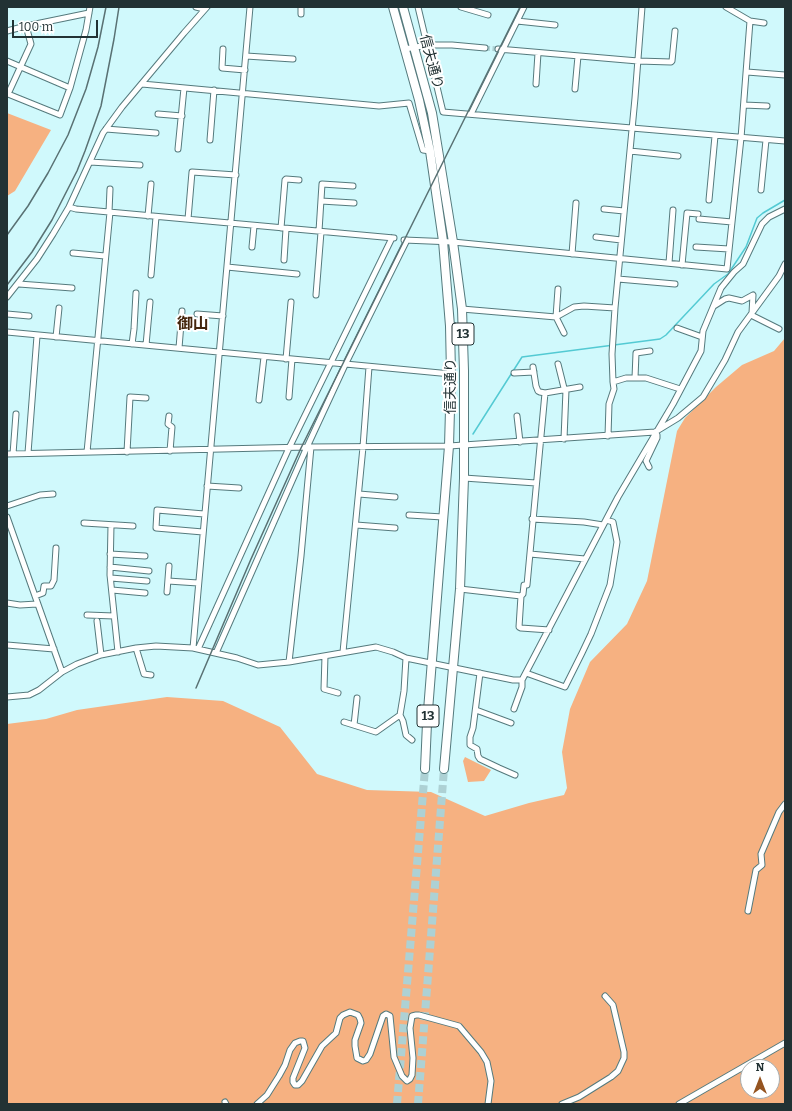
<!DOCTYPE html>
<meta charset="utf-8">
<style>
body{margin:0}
#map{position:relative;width:792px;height:1111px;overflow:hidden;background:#d0f9fc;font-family:Bitter,serif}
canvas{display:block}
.frame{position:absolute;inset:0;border:8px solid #223234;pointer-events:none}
.north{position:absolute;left:740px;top:1059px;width:40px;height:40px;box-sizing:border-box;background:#fff;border:1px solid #a7adae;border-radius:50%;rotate:0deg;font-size:11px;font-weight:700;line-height:16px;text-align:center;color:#223234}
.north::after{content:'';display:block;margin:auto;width:14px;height:18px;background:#955420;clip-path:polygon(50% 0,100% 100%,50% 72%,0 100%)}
.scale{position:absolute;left:12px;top:20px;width:86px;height:18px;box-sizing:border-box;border:2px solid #223234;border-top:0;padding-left:5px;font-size:12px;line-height:14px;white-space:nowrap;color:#223234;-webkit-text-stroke:3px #fff;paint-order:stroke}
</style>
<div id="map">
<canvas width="792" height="1111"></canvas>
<div class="frame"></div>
<div class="north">N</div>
<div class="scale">100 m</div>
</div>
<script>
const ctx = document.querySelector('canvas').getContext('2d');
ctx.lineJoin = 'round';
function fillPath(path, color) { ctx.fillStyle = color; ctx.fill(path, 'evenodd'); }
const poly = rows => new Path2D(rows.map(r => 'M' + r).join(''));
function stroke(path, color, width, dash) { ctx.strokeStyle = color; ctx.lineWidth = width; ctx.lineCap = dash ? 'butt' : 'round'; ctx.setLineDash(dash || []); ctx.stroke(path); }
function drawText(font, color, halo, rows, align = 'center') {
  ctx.font = font + ' Bitter,"Noto Sans JP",serif'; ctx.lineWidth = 4; ctx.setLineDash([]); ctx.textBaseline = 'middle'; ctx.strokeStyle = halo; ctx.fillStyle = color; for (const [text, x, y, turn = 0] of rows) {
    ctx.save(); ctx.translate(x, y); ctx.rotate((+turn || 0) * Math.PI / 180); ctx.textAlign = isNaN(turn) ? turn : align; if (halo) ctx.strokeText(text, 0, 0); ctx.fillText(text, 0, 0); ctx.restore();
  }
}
fillPath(poly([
 [7,113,51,130,15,191,7,196],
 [785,338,785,1104,7,1104,7,724,46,719,77,710,167,697,223,701,280,727,317,774,367,790,431,792,485,816,529,803,564,795,567,788,562,752,570,709,590,662,627,624,647,581,677,431,685,418,716,387,742,365,774,351],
 [748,1067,772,1067,772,1091,748,1091],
 [465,757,491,770,484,781,468,782,463,761]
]), '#f6b181');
stroke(poly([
 [473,434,522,357,660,339,666,335,714,284,728,274,746,247,757,218,763,213,785,200]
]), '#53cad3', 1.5);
stroke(poly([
 [485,48,498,49]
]), '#add1d4', 5, [5, 2.5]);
stroke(poly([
 [397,1104,425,769],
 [418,1104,444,769]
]), '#add1d4', 8, [8, 4]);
const minor = poly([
 [196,7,204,9],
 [418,7,443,112,785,141],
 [461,7,488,15],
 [301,14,301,7],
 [517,21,555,25],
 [750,21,764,23],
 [26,26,31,44,8,94,60,115,70,88,86,30,90,7],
 [7,31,26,26,89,13],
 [223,49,222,68,245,70],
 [405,49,427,45,452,45,485,48],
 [498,49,638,61,671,62,672,61,675,31],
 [246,56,293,59],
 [7,61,70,88],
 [747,72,785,75],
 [142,84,379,106,409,103,423,150,430,151],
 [536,84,538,53],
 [575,89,578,56],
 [744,105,767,106],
 [158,114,182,116],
 [471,114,524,7],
 [106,129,156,133],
 [210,140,214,90],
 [178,149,184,88],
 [630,151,678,156],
 [90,162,140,165],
 [761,190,766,140],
 [709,200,715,136],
 [321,201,354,203],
 [69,207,76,209,394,238],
 [604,209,624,211],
 [109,212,110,189],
 [148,216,151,184],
 [188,219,192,172,236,175],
 [699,219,732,222],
 [281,228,285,180,286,179,299,180],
 [319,231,322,184,353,186],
 [596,237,621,240],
 [404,240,453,242,727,269,741,138,750,21,726,7],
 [252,247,254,226],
 [696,247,729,249],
 [73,253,105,256],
 [572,254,576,203],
 [284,260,286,229],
 [669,263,673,210],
 [682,265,687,213,698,214],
 [227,267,297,274],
 [151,275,156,217],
 [618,279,675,284],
 [19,284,72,288],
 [316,295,321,232],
 [7,297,37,259,53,234,69,207,103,133,122,107,184,33,207,7],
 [714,306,725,299,729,298,742,301,753,295,752,313],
 [462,309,556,317,564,333],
 [7,314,29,316],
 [197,314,223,316],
 [751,315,779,329],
 [556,317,574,307,584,306,615,308],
 [556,317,558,289],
 [677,328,702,337],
 [7,332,451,374],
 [56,337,59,308],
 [132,344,134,329,136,293],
 [146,345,150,302],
 [179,348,182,311],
 [286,359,291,302],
 [558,364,564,388,566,390,564,439],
 [533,367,536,386,538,391,540,392,545,393,580,387],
 [514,373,534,372],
 [635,378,636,353,650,351],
 [613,382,626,378,646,378,680,389],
 [545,393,527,585,524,585,523,594,521,596,519,627,521,628,549,630],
 [289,397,292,359],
 [259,400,264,357],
 [169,416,168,424,172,427,170,451],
 [517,416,520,442],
 [608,436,609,404,614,389,613,382,612,354,615,308,635,98,642,7],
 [87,452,110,212],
 [127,452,130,397,146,398],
 [28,453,37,336],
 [7,454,307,447,449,446,655,432,678,418,703,397,725,360,738,332,779,276,785,264],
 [13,454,16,414],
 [649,467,646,461,657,438,657,435,655,432],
 [464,478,536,483],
 [207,486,239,488],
 [359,494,395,497],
 [7,506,40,495,53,494],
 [409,515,443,517],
 [7,517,62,672],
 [532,519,584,522,603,525],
 [84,523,133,526],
 [111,525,110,575,118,652],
 [356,525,395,528],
 [203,532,156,528,157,510,204,514],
 [110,554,145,556],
 [530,554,585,559],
 [110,567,149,571],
 [111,578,147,581],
 [168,581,198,583],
 [460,589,521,596],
 [112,590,145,593],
 [167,592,169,566],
 [35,596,43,593,44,586,51,586,54,580,56,548],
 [7,603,20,605,37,604],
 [87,615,114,616],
 [97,621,101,655],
 [7,645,54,649],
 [136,648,144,674,151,675],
 [193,648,250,7],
 [198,649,289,448,392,238],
 [343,652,363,447,369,367],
 [216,653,307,447,345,365,407,240],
 [325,656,324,689,338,693],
 [289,662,301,556,311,447],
 [480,673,473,728,470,737,470,745,477,749,478,756,480,759,499,768,515,775],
 [526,673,565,687,582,653,591,634,610,585,617,542,613,522,606,520],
 [7,697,29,695,39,690,62,672,77,664,101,655,136,648,156,646,193,648,237,658,258,665,289,662,376,647,393,652,406,658,513,680,522,680],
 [514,709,522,687,522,680,618,497,673,404,701,351,703,331,721,288,734,272,743,264,762,224,769,217,785,209],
 [476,710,511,723],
 [400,715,403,721,406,735,412,740],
 [344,722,376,732,400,715,404,691,406,658],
 [354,725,357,698],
 [748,911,756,870,762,865,761,854,779,812,785,804],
 [225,1102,226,1104],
 [257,1104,267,1095,279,1076,285,1065,290,1050,295,1043,300,1041,303,1041,305,1048,293,1078,293,1082,295,1085,298,1085,302,1081,322,1046,336,1033,340,1018,343,1015,350,1012,358,1015,360,1019,361,1023,355,1040,355,1046,357,1058,363,1061,366,1060,370,1054,383,1016,386,1014,390,1016,394,1057,402,1076,407,1081,410,1079,412,1075,413,1058,410,1028,412,1016,416,1015,419,1015,459,1026,481,1052,487,1062,491,1081,488,1104],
 [562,1104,579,1097,611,1077,618,1071,624,1058,624,1052,613,1005,605,996],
 [679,1104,785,1043]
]);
const trunk = poly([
 [393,7,419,100,430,151,443,241,450,326,451,374,449,446,427,723,425,769],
 [403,7,432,113,453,242,462,309,464,371,464,478,460,589,444,769]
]);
stroke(minor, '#557a7d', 7);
stroke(trunk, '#557a7d', 10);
stroke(minor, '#fff', 5);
stroke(trunk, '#fff', 8);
stroke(poly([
 [7,235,28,206,48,173,68,135,86,89,98,47,106,7],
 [7,285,32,252,52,220,77,171,85,151,101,106,114,39,119,7],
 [196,688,251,559,301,448,520,7]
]), '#597173', 1.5);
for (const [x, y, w] of [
 [463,334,22],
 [428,716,22]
]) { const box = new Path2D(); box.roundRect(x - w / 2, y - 11, w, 22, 3); ctx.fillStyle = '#fff'; ctx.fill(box); stroke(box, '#223234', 1); }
drawText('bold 13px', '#223234', null, [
 ["13",463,334],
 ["13",428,716]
]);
drawText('14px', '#223234', '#fff', [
 ["信夫通り",431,62,75],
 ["信夫通り",451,386,-90]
]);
drawText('bold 16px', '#44250c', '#fff', [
 ["御山",193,325]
]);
</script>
